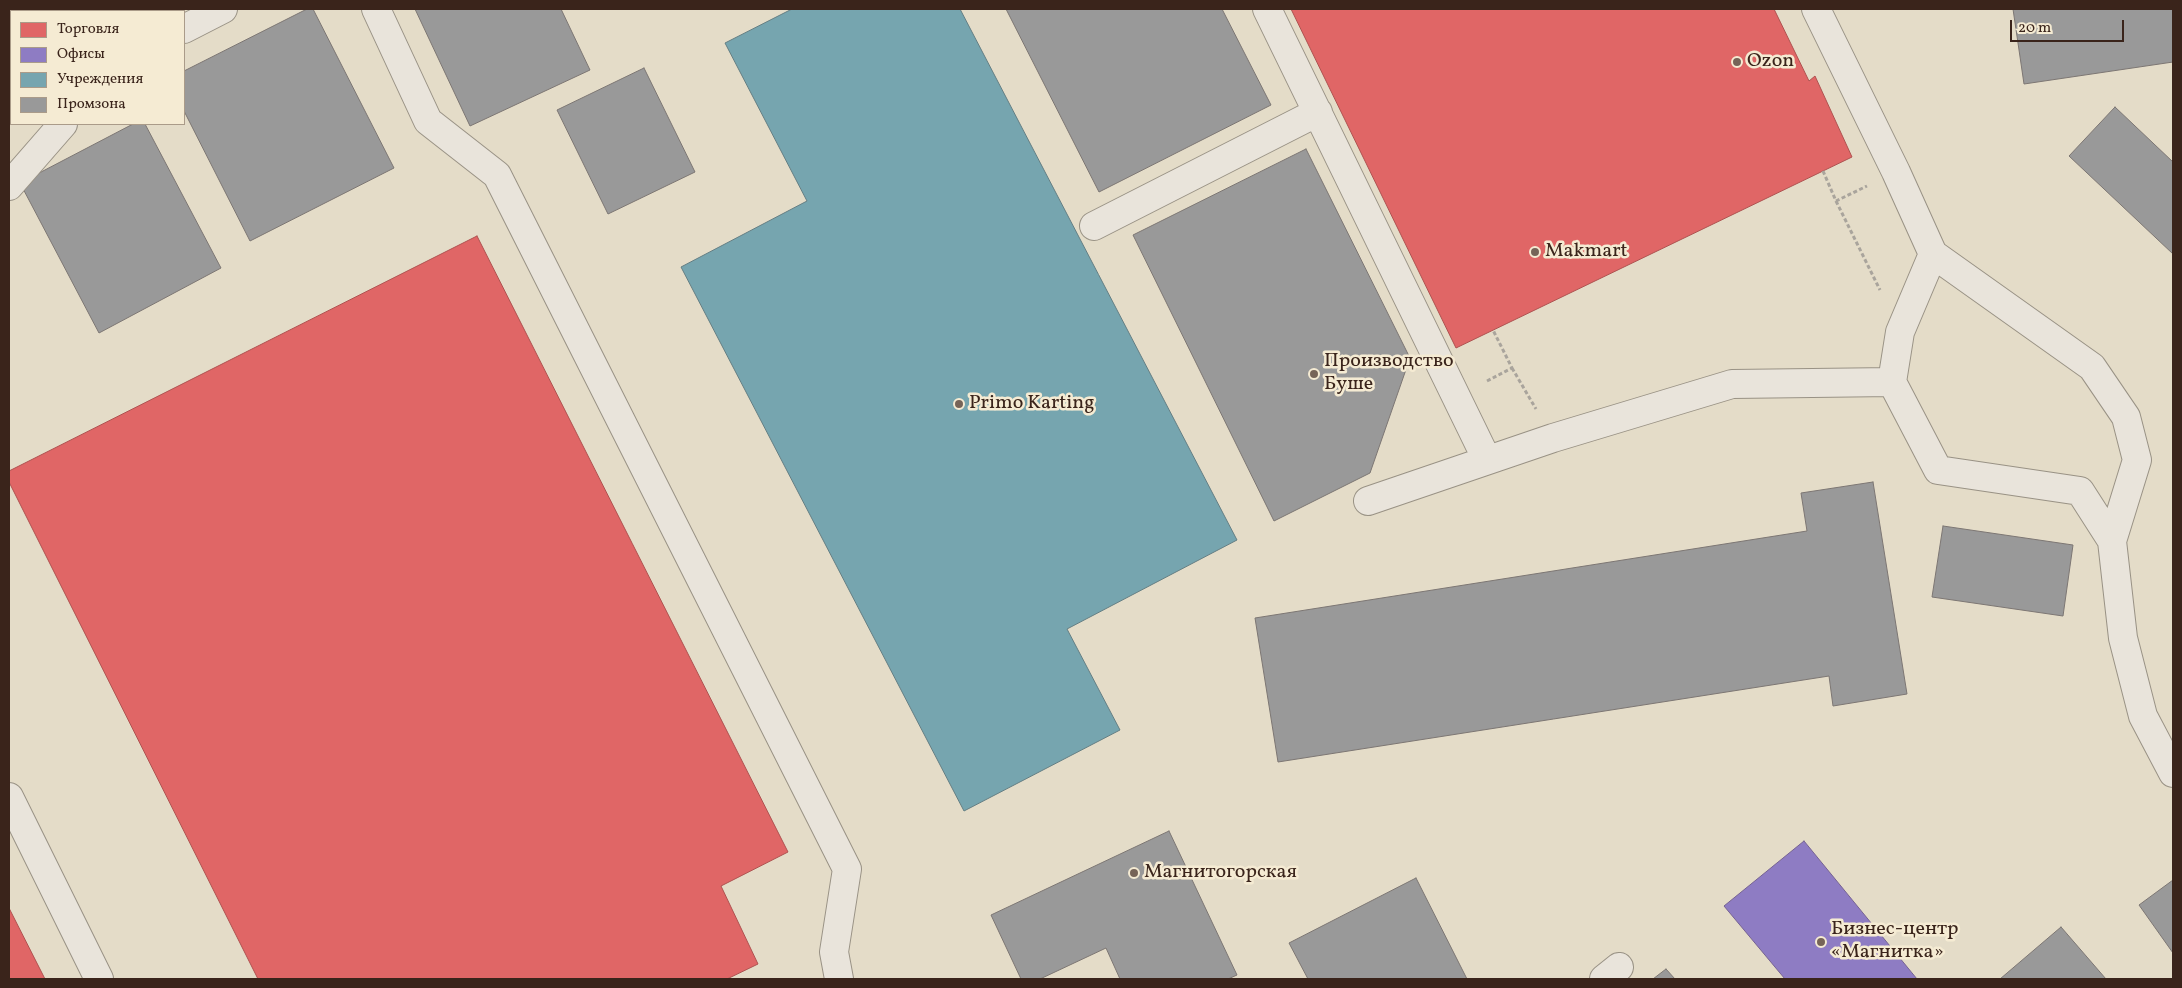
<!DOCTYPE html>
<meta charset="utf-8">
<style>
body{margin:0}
#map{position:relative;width:2182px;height:988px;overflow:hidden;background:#e4dcc8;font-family:Vollkorn,serif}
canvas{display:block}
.frame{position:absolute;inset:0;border:10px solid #3a241b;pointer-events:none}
.legend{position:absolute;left:10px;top:10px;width:175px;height:115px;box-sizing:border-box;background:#f5ebd3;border:1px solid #aa9b89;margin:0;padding:6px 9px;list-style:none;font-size:15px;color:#3a241b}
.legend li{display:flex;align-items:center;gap:10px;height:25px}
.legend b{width:25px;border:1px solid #aa9b89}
.scale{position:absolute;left:2010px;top:20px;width:114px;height:22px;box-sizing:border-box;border:2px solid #3a241b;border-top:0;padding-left:6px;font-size:15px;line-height:18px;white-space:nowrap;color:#3a241b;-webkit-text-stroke:4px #f5ebd3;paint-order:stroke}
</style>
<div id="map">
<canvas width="2182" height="988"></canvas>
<div class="frame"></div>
<ul class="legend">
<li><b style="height:14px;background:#e06666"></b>Торговля</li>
<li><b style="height:14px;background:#8e7cc3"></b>Офисы</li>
<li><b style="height:14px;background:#76a5af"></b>Учреждения</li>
<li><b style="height:14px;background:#999"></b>Промзона</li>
</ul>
<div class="scale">20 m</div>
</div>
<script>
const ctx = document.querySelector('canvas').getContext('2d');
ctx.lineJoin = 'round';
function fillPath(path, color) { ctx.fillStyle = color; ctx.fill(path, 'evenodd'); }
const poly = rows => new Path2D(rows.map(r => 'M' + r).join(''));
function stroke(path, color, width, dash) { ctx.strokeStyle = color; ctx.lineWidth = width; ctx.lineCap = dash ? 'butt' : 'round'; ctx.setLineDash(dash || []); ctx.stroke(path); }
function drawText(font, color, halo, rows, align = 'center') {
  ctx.font = font + ' Vollkorn,serif'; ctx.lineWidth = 5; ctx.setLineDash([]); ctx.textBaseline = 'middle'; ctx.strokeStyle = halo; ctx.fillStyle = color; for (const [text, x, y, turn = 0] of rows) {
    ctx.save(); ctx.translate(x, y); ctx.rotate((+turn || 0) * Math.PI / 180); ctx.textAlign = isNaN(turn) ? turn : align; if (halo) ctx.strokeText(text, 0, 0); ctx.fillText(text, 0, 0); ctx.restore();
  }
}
const shops = poly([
 [1291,9,1774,9,1809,81,1815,76,1852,157,1456,348,1291,9],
 [477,236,788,852,721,886,758,964,727,979,258,979,9,482,9,471,477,236],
 [9,908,45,979,9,979,9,908]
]);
fillPath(shops, '#e06666');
stroke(shops, '#ae5250', 1);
const offices = poly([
 [1804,841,1917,979,1785,979,1724,906,1804,841]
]);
fillPath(offices, '#8e7cc3');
stroke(offices, '#756291', 1);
const public = poly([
 [792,9,960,9,1237,540,1067,629,1120,730,964,811,681,267,807,201,725,43,792,9]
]);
fillPath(public, '#76a5af');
stroke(public, '#647e83', 1);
const industry = poly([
 [307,9,313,9,394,168,250,241,184,111,184,71,307,9],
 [415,9,561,9,590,70,470,126,415,9],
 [1006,9,1222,9,1271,105,1099,192,1006,9],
 [2013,9,2173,9,2173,62,2024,84,2013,9],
 [644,68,695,172,608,214,557,110,644,68],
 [2115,107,2173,162,2173,254,2069,156,2115,107],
 [133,124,145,124,221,268,99,333,20,183,133,124],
 [1306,149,1410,358,1370,473,1274,521,1133,235,1306,149],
 [1873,482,1907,694,1833,706,1829,676,1278,762,1255,618,1807,531,1801,493,1873,482],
 [1943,526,2073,545,2063,616,1932,597,1943,526],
 [1169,831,1237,975,1228,979,1120,979,1106,948,1040,979,1021,979,991,915,1169,831],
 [1416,878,1467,979,1308,979,1289,943,1416,878],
 [2173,880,2173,953,2139,905,2173,880],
 [2061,927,2106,979,2000,979,2061,927],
 [1666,969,1675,979,1653,979,1666,969]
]);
fillPath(industry, '#999');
stroke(industry, '#7c7673', 1);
const minor = poly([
 [376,9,428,121,497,175,847,869,834,952,839,979],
 [1267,9,1487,460],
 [1816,9,1896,172,1933,254,2092,367,2126,417,2137,460,2112,541,2123,638,2143,716,2173,773],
 [184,29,223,9],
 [9,186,63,124],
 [1094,226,1318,112],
 [1892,382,1900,332,1933,254],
 [1368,501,1553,438,1732,384,1892,382,1938,470,2080,491,2112,541],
 [9,797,99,979],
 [1604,979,1619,967]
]);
stroke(minor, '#999285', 30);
stroke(poly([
 [1823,171,1836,201,1867,186],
 [1836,201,1880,290],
 [1512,368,1536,409],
 [1487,381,1512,368,1493,330]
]), '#a9a49c', 3, [4, 2.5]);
stroke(minor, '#e9e4db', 28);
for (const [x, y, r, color] of [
 [1737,62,5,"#766458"],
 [1535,252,5,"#766458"],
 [1314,374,5,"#766458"],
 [959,404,5,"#766458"],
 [1134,873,5,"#766458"],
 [1821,942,5,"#766458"]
]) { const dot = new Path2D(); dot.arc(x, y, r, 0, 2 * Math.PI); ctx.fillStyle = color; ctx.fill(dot); stroke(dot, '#f5ebd3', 2); }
drawText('20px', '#3a241b', '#f5ebd3', [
 ["Ozon",1747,62],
 ["Makmart",1545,252],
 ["Производство",1324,362],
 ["Буше",1324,385],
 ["Primo Karting",969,404],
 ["Магнитогорская",1144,873],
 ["Бизнес-центр",1831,930],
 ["«Магнитка»",1831,953]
], 'left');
</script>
